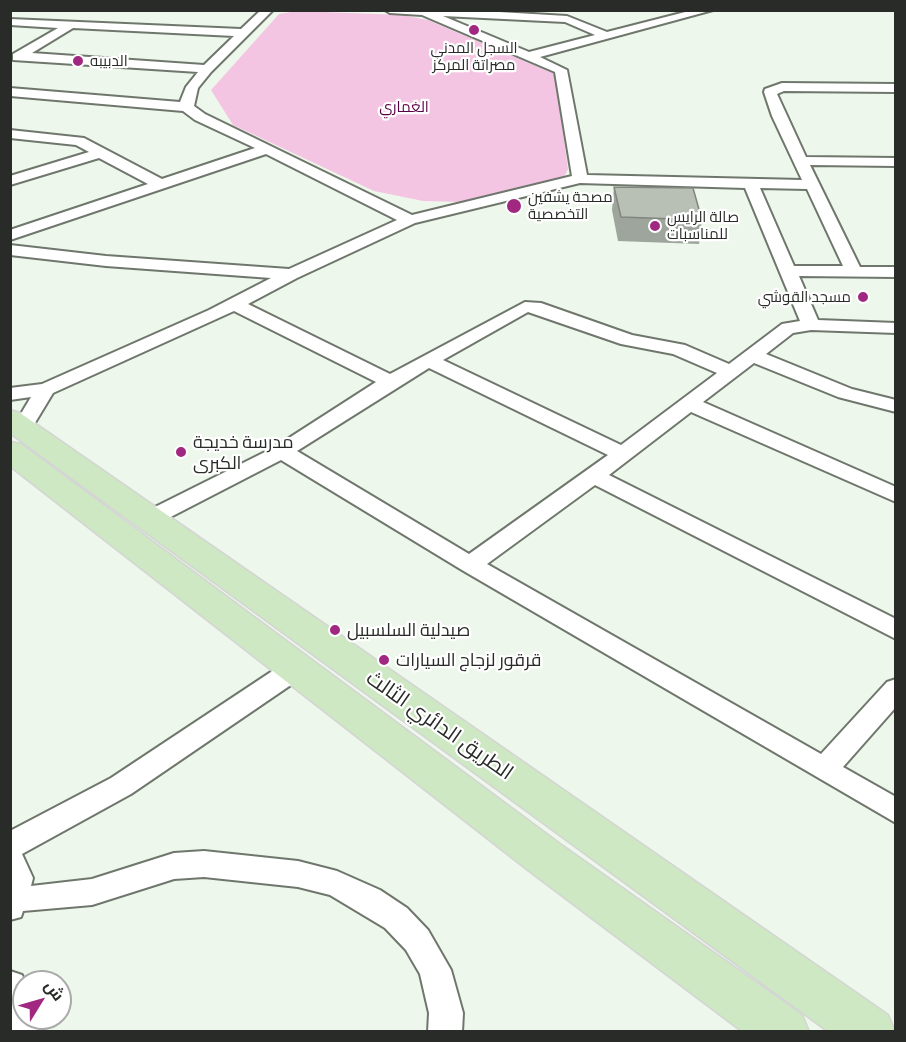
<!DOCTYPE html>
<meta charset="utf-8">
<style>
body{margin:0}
#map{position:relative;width:906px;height:1042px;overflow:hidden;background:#eef7eb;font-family:Barlow,Cairo,sans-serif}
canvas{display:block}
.frame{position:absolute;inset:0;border:12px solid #282b27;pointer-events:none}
.north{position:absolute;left:12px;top:970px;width:60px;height:60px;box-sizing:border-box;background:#fff;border:2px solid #a9aaa9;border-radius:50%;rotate:53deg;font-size:16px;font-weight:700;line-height:24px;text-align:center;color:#282b27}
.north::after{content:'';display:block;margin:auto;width:21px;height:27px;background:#a02880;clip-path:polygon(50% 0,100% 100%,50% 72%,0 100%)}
</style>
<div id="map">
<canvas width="906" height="1042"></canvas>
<div class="frame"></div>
<div class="north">ش</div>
</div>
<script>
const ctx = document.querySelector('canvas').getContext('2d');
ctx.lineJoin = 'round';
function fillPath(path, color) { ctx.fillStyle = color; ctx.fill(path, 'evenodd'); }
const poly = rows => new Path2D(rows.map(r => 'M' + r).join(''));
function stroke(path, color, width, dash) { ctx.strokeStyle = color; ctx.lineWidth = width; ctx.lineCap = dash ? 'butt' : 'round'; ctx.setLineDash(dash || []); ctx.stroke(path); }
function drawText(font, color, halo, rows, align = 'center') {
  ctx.font = font + ' Barlow,Cairo,sans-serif'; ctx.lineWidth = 4.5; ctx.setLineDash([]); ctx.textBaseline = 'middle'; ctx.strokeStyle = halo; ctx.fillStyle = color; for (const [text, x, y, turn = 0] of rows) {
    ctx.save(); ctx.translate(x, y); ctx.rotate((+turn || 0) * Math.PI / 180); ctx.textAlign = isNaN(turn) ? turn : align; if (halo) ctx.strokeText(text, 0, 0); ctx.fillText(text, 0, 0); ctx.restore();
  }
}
fillPath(poly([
 [297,11,402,15,428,20,555,74,568,169,564,177,505,194,462,202,423,201,374,191,233,125,211,90,279,14]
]), '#f4c5e2');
const street = poly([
 [261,10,273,10,211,72,198,88,194,106,205,114,412,215,572,176,555,72,422,15,390,13,385,10,465,10,567,16,607,32,693,10,713,10,540,57,567,70,587,175,802,180,772,116,764,92,765,89,782,83,896,84,896,92,784,91,777,94,806,157,896,158,896,166,810,165,860,267,896,267,896,277,799,276,818,320,896,323,896,333,811,330,793,333,766,354,852,389,896,400,896,412,838,397,754,363,703,402,896,487,896,502,691,412,609,475,896,619,896,639,595,485,487,564,821,754,887,682,896,679,896,707,843,767,896,797,896,823,462,570,281,460,159,523,143,523,140,518,143,513,275,447,376,382,234,311,53,393,30,431,16,431,13,427,31,397,10,400,10,388,42,384,209,310,271,278,106,266,10,255,10,245,106,256,289,269,397,220,266,154,10,240,10,230,148,184,99,158,10,185,10,176,89,152,76,145,10,138,10,130,84,138,162,179,255,148,195,120,183,111,10,96,10,88,180,102,186,87,198,72,13,60,13,54,58,28,10,25,10,19,241,29,261,10],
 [443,16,565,22,595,35,529,52,443,16],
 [73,28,234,36,204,65,32,53,73,28],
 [580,183,745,188,800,321,782,324,729,364,685,345,632,335,541,303,525,302,390,374,248,304,297,278,415,223,580,183],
 [760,188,807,189,843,266,794,266,760,188],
 [528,312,621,344,673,354,717,373,621,445,443,360,528,312],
 [429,368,608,455,469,554,297,451,429,368],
 [295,660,304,662,308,669,304,676,131,794,22,854,33,878,31,886,92,879,174,853,204,851,298,861,337,871,380,890,407,908,428,930,451,970,463,1013,462,1032,428,1032,429,1013,420,974,406,950,385,928,330,895,298,887,204,877,174,879,92,905,23,911,21,917,10,920,10,831,111,778,286,662,295,660],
 [10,971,22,975,25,982,24,1018,39,1018,44,1032,10,1032,10,971]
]);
const primary = poly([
 [10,410,20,413,888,1015,895,1032,829,1032,10,433,10,410],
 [10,442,21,444,560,844,802,1015,809,1032,743,1032,528,870,10,466,10,442]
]);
stroke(street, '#6f776d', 4);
stroke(primary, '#d4d5d4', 3);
fillPath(street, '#fff');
fillPath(primary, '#cde8c3');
fillPath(poly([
 [614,187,702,220,699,244,618,241,612,210]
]), '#9ea59c');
const building = poly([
 [614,187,693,188,702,220,621,217,614,187]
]);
fillPath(building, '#b8c0b5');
stroke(building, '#81867f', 1.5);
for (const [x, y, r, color] of [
 [474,30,6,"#a02880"],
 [78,61,6,"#a02880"],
 [514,206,8,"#a02880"],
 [655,226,6,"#a02880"],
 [863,297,6,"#a02880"],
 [181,452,6,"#a02880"],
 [335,630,6,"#a02880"],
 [384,660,6,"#a02880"]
]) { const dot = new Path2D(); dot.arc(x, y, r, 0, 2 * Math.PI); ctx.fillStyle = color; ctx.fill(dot); stroke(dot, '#fff', 2); }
drawText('15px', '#282b27', '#fff', [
 ["السجل المدني",474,48,"center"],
 ["مصراتة المركز",474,65,"center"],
 ["الدبيبه",90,61],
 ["مصحة يشفين",528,197],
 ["التخصصية",528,214],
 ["صالة الرايس",667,217],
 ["للمناسبات",667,234],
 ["مسجد القوشي",851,297,"right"]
], 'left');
drawText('15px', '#580144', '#fff', [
 ["الغماري",404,107]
]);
drawText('18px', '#282b27', '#fff', [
 ["مدرسة خديجة",193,442],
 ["الكبرى",193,463],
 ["صيدلية السلسبيل",347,630],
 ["قرقور لزجاج السيارات",396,660]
], 'left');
drawText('21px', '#282b27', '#fff', [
 ["الطريق الدائري الثالث",440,725,35]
]);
</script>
